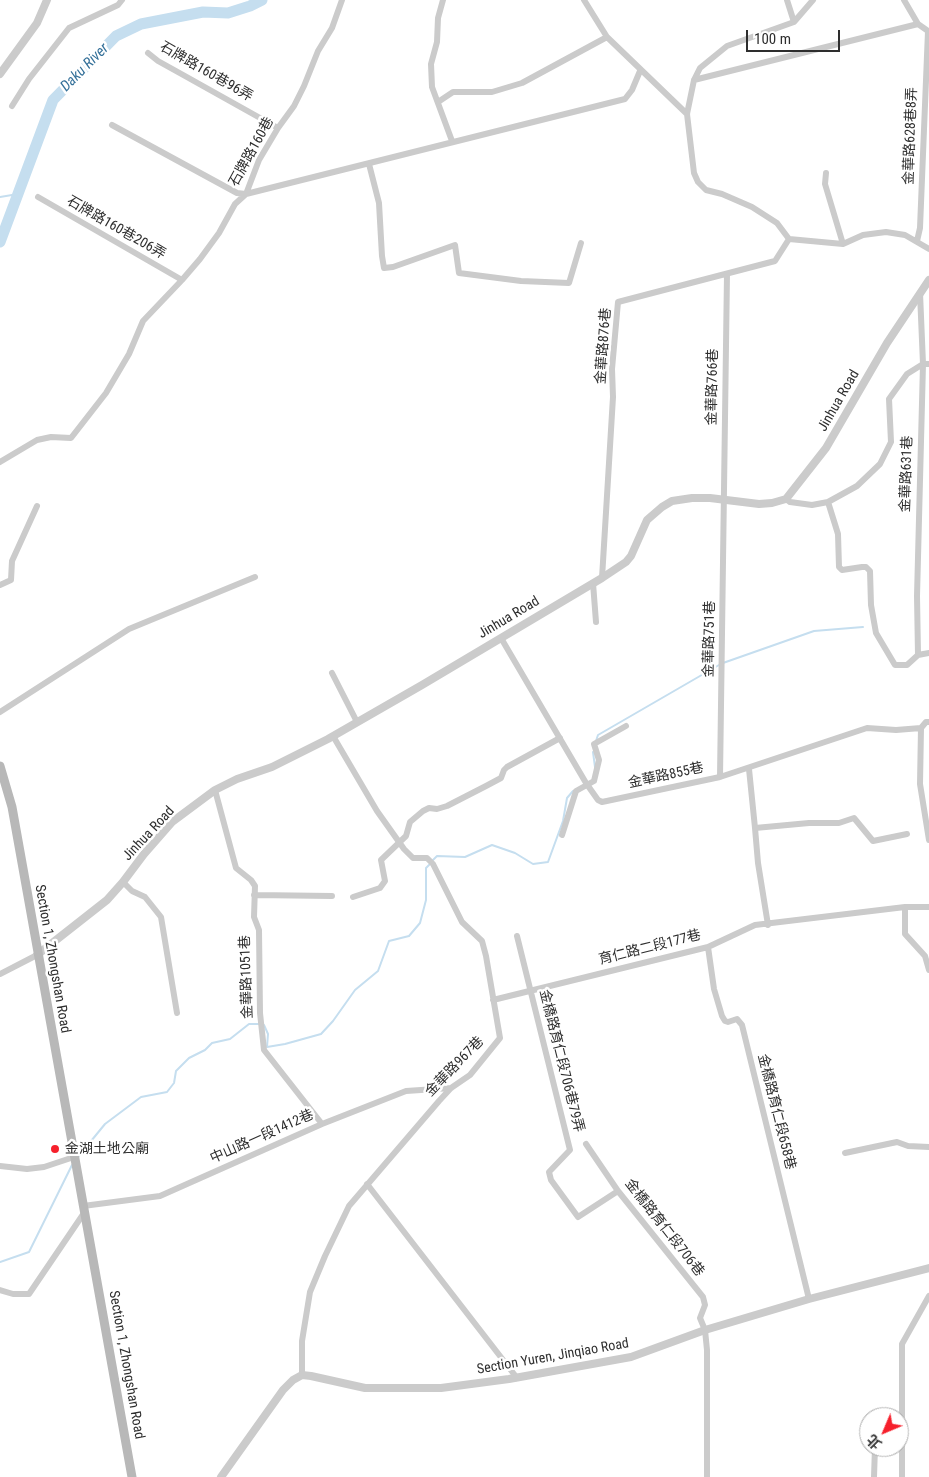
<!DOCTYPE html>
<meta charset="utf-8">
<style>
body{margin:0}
#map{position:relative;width:929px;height:1477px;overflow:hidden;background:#fff;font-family:"Roboto Condensed","Noto Sans TC",sans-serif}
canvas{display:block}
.north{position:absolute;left:859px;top:1407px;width:50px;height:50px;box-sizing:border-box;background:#fff;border:1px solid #ababab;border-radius:50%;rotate:225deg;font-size:14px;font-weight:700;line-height:20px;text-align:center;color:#2e2e2e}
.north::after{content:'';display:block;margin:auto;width:18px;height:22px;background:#f6202c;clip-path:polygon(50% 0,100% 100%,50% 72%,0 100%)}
.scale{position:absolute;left:746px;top:30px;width:94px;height:22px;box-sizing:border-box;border:2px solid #2e2e2e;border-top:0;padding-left:6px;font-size:15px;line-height:18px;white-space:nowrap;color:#2e2e2e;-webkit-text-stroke:4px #fff;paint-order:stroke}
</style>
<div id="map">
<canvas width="929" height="1477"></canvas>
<div class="north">北</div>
<div class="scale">100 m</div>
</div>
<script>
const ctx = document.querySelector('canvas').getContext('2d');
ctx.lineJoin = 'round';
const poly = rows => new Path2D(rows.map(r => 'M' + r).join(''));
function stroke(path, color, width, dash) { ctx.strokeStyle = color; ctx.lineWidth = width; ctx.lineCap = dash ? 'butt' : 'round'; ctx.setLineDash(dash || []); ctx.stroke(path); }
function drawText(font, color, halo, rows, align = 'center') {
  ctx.font = font + ' "Roboto Condensed","Noto Sans TC",sans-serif'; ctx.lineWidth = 5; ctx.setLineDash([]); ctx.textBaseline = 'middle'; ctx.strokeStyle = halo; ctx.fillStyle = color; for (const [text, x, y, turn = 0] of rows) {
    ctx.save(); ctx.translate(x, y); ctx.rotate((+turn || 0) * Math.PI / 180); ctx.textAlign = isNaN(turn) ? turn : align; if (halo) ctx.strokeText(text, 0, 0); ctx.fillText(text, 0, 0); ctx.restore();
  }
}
stroke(poly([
 [0,197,18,194],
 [723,663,814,631,863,627],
 [596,741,598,735,719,665],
 [593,752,595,767],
 [433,860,437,856,465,857,492,845,515,853,533,864,548,862,563,821,567,798,573,791],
 [264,1025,268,1034,267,1047,285,1044,321,1034,333,1021,355,990,378,971,389,941,409,936,420,923,426,900,426,868,430,864],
 [78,1157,105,1124,141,1097,167,1092,174,1083,176,1071,189,1058,205,1050,212,1043,230,1039,249,1024,260,1024],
 [0,1262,29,1252,72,1165]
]), '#c5deef', 2);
stroke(poly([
 [0,242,53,100,116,36,141,24,203,12,228,13,250,6,262,0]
]), '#c5deef', 11);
stroke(poly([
 [443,0,438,18,437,42,431,64,432,87,452,141],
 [584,0,607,37,687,114],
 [787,0,794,22],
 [813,0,794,22,727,46,700,68,694,80,687,114,694,173,698,182,706,190,722,194,752,207,777,223,789,239,843,244,863,235,886,232,905,235,929,249],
 [904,0,918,24,928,31,920,228,917,241],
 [148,53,158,61,185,76,278,128],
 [694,80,918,24],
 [438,102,453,92,492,92,522,83,607,37],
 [12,106,29,79,69,28,118,5,122,0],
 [112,125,237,193,246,194,625,99,632,90,640,71],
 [369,164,379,203,382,256,384,268,393,267,455,245,459,273,521,281,569,283,581,243],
 [826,173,825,184,843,244],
 [38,197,182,280],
 [0,462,37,440,51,437,71,438,106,393,129,354,143,321,182,280,200,259,219,233,235,204,246,194,259,160,278,128,294,106,304,86,318,51,332,28,342,0],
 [786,499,790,502,812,505,828,502,857,486,880,464,891,442,889,399,907,374,923,364,929,364],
 [828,502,838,534,839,567,842,570,862,567,866,567,870,571,871,605,876,633,895,665,907,665,918,655],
 [602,578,613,397,612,369,618,302,775,261,789,239],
 [593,583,596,622],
 [0,585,11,580,12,561,37,506],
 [501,638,586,783,598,800,602,802,720,777,867,728,896,730,921,728],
 [918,655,917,596,923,364,920,293],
 [918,655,929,653],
 [332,673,357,722],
 [0,712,129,629,255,577],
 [929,722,926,722,921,728,920,784,929,840],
 [749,769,755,828],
 [720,777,727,274],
 [215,790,236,868,251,880,255,886,254,917,259,930,260,1013,264,1050,322,1124],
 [562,835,576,791,594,781,599,760,594,744,626,726],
 [123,882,132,891,145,897,161,917,177,1013],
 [254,895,332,896],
 [353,897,380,888,385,881,381,860,406,836,410,822,423,811,429,808,437,809,447,806,486,786,501,778,504,770,507,767,560,738],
 [905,907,905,934,925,956,929,970],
 [768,925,758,863,755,828,809,823,839,823,854,818,873,841,907,834],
 [517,936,570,1150,549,1172,551,1180,578,1217,618,1191],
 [708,947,714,989,722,1016,725,1021,728,1022,737,1019,742,1025,809,1299],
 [0,974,37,955],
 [493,1000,708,947,755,925,905,907,929,907],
 [586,1144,618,1191,703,1297,705,1305,700,1318,705,1330,707,1350,707,1477],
 [845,1153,897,1142,908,1146,929,1147],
 [0,1166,27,1169,44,1167,74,1157],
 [367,1184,517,1378],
 [83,1206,160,1196,322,1124,406,1091,451,1088],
 [0,1290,13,1294,29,1294,84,1213],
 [302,1375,302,1341,310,1292,325,1256,349,1206,439,1101,451,1088,470,1075,500,1038,486,956,482,941,462,922,433,864,427,858,413,858,404,849,377,811,333,736],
 [874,1477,875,1447],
 [902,1477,902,1344,929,1296]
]), '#cbcbcb', 6);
stroke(poly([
 [0,74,37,23,47,0],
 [37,955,107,900,123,882,144,854,172,822,215,790,237,779,272,767,328,739,422,685,602,578,626,562,631,556,647,520,662,507,672,501,692,498,710,498,759,504,772,503,786,499,826,448,887,343,929,280],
 [221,1477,283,1390,293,1380,302,1375,311,1376,365,1388,441,1388,509,1379,631,1357,705,1330,809,1299,929,1268]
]), '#cbcbcb', 8);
stroke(poly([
 [0,766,12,807,132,1477]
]), '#b8b8b8', 9);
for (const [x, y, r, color] of [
 [55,1149,5,"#f6202c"]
]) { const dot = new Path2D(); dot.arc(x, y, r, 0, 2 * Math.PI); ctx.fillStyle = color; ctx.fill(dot); stroke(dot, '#fff', 2); }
drawText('14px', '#2e2e2e', '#fff', [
 ["石牌路160巷96弄",206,72,30],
 ["金華路628巷8弄",911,136,-88],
 ["石牌路160巷",252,152,-61],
 ["石牌路160巷206弄",116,228,30],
 ["金華路876巷",604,346,-86],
 ["金華路766巷",713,387,-89],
 ["Jinhua Road",839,401,-60],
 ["金華路631巷",907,474,-88],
 ["Jinhua Road",509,618,-31],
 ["金華路751巷",710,639,-89],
 ["金華路855巷",666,776,-12],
 ["Jinhua Road",149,834,-47],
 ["育仁路二段177巷",650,948,-14],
 ["Section 1, Zhongshan Road",52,959,80],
 ["金華路1051巷",247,977,-92],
 ["金橋路育仁段706巷79弄",561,1061,76],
 ["金華路967巷",455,1067,-46],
 ["金橋路育仁段658巷",776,1112,76],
 ["中山路一段1412巷",262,1137,-24],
 ["金橋路育仁段706巷",664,1228,52],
 ["Section Yuren, Jinqiao Road",553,1357,-10],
 ["Section 1, Zhongshan Road",126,1365,80]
]);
drawText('14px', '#2e2e2e', '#fff', [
 ["金湖土地公廟",65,1149]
], 'left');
drawText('italic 15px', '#347099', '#fff', [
 ["Daku River",85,68,-45]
]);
</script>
